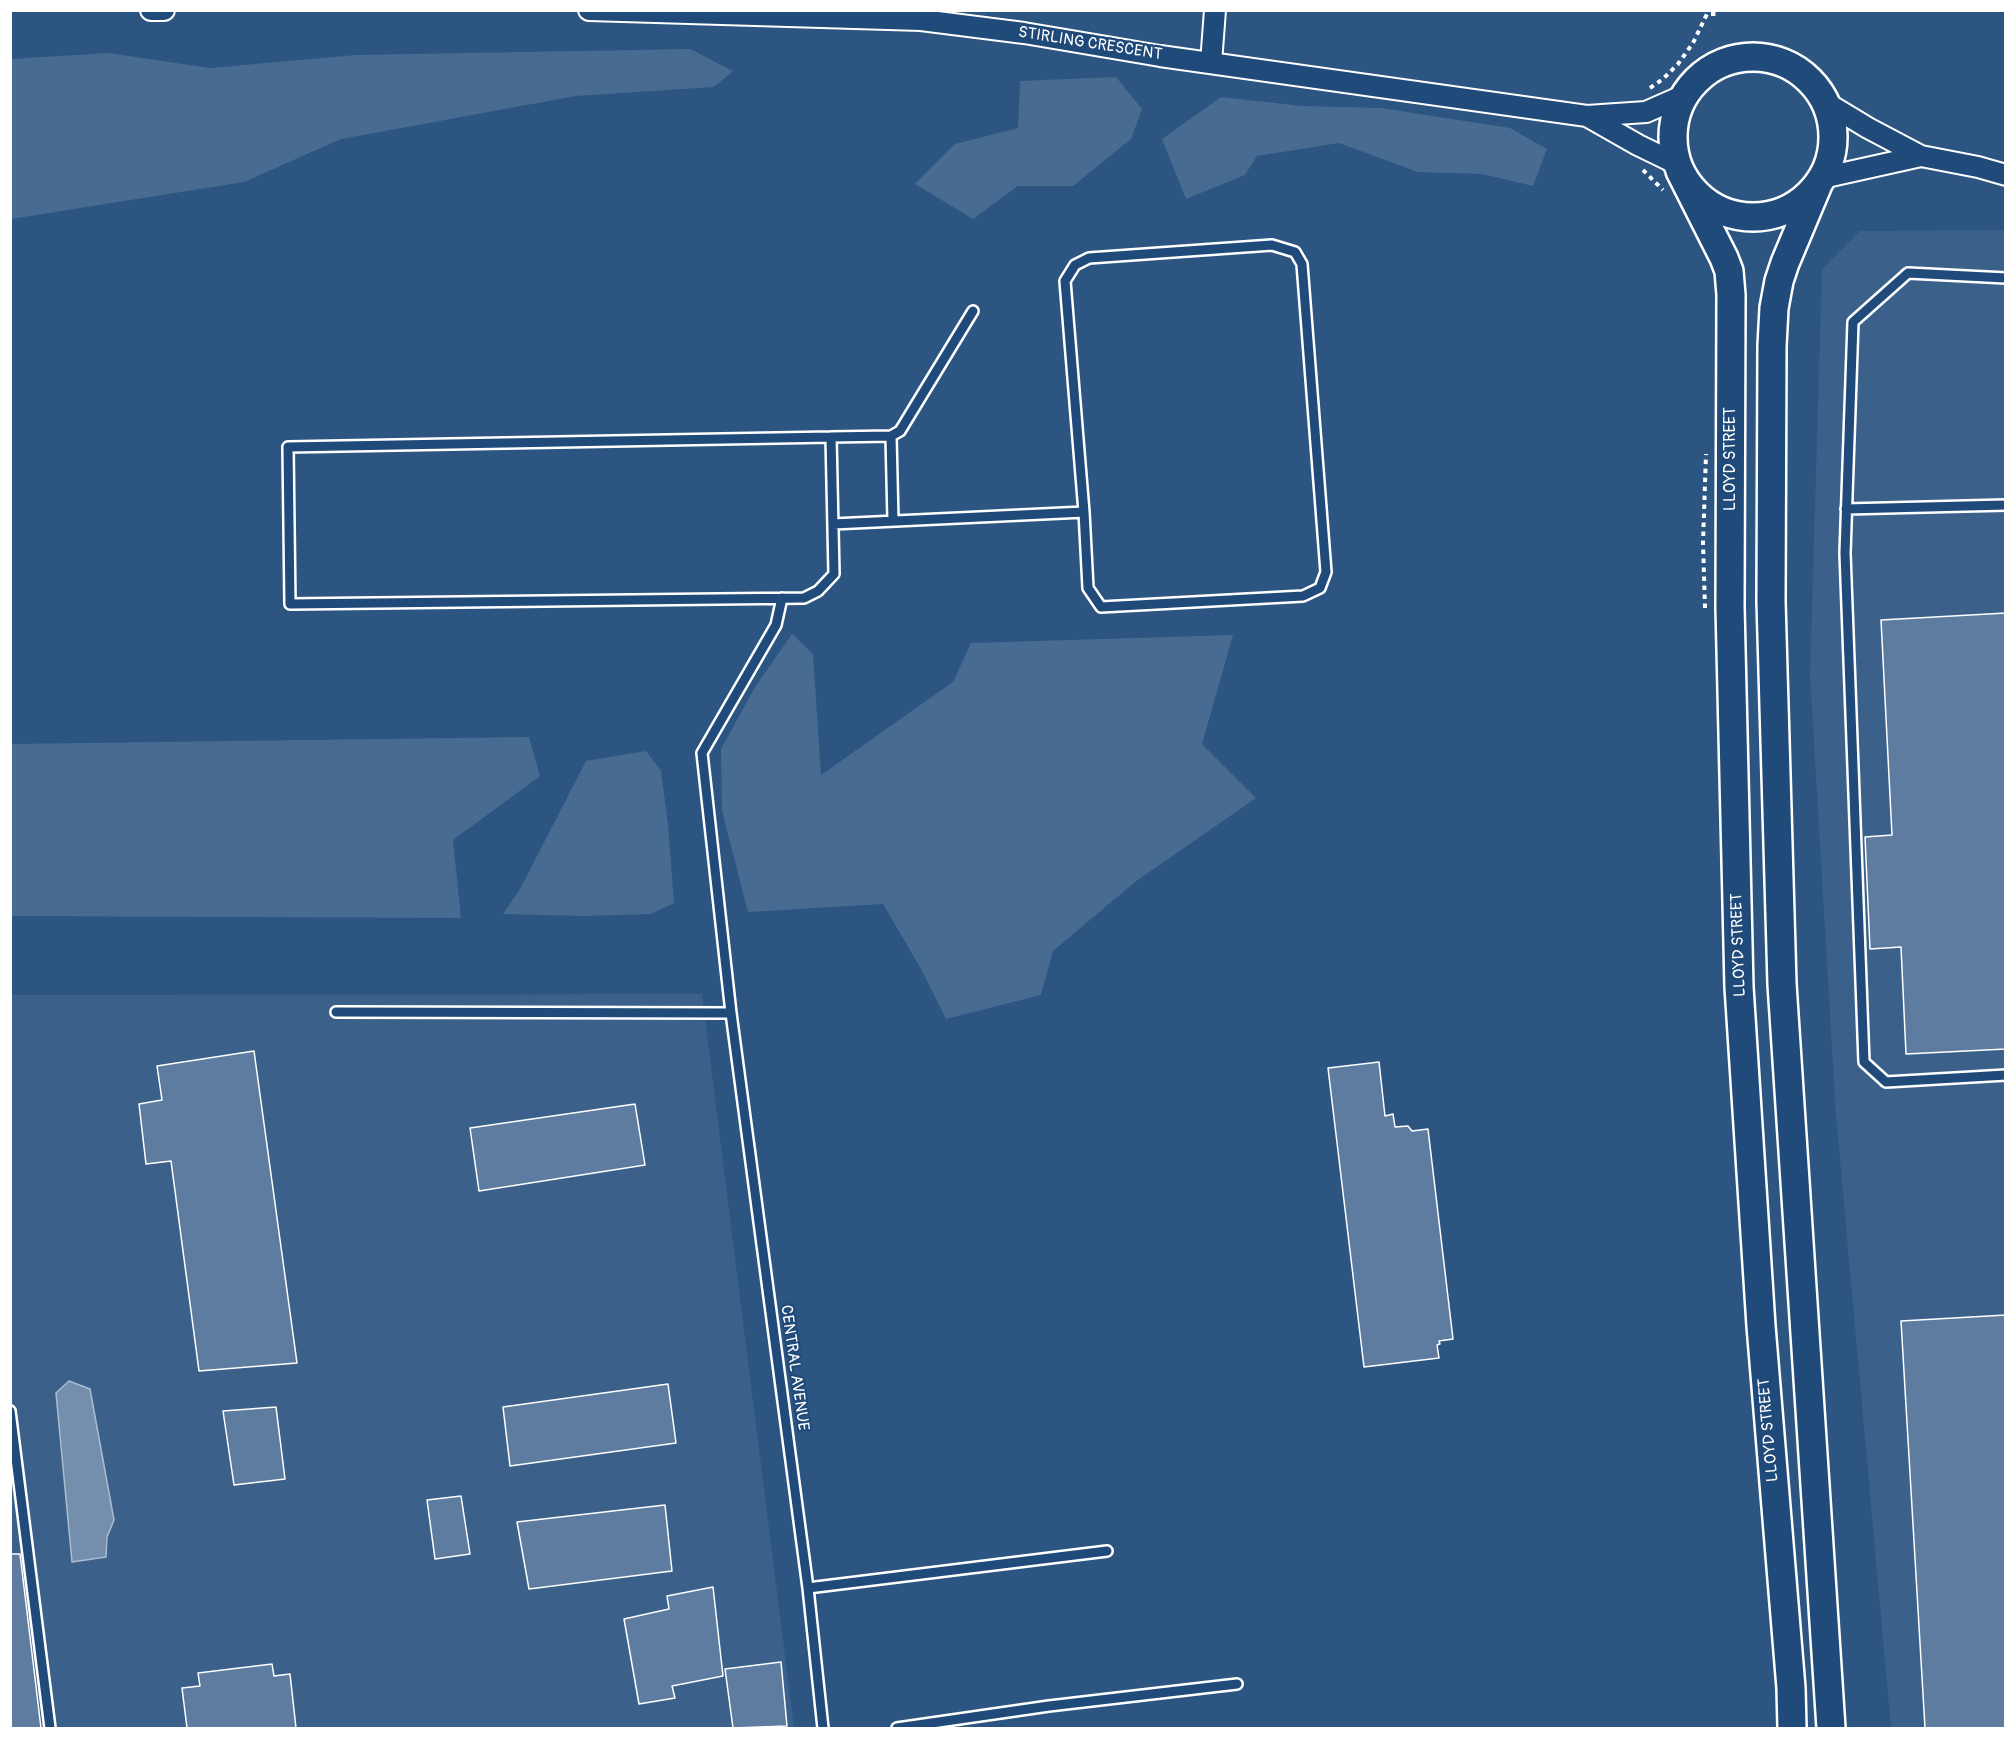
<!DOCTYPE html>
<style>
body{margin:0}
#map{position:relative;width:2016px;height:1739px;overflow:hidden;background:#2c5582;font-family:Pangolin,sans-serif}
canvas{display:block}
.frame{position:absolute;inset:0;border:12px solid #fff;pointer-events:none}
</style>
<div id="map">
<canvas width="2016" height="1739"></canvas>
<div class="frame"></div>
</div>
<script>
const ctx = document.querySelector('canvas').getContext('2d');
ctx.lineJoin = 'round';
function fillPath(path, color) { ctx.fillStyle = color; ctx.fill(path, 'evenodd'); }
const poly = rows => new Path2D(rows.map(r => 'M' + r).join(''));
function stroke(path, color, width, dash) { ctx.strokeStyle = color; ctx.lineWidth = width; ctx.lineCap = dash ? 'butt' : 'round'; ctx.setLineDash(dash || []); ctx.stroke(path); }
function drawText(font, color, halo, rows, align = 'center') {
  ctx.font = font + ' Pangolin,sans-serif'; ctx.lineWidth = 4.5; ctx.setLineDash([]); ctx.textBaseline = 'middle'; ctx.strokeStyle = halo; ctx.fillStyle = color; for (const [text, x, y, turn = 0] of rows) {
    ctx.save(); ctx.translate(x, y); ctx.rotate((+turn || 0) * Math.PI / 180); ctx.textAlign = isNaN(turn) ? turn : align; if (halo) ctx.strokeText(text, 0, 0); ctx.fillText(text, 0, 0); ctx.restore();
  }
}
fillPath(poly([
 [2005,230,2005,1728,1891,1728,1836,1115,1810,675,1822,269,1860,231],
 [702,994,794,1728,11,1728,10,995]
]), '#3b618b');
fillPath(poly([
 [690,49,733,71,714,87,576,96,341,139,244,182,11,219,11,59,108,53,210,68,356,55],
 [1116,77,1142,109,1131,139,1073,186,1018,186,973,219,915,184,955,144,1018,128,1020,81],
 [1221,97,1301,106,1381,108,1510,128,1547,149,1533,186,1482,174,1418,172,1339,143,1257,156,1245,175,1186,199,1162,139],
 [792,634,813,654,821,775,953,682,971,643,1233,635,1202,744,1256,798,1135,882,1053,951,1041,995,946,1019,921,969,883,904,748,912,722,811,721,749,755,687],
 [529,737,540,776,453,840,461,918,11,916,11,744],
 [646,751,661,771,668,824,674,903,651,914,584,916,503,914,520,889,586,761]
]), '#486b92');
const water = poly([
 [69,1381,90,1389,114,1520,107,1537,106,1557,72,1562,56,1393,69,1381]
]);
fillPath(water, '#748fad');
stroke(water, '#acbcce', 1.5);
const building = poly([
 [2006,613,2006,1049,1906,1054,1901,947,1870,949,1865,837,1892,835,1881,620,2006,613],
 [254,1051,297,1363,199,1371,171,1161,146,1164,139,1104,162,1100,157,1066,254,1051],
 [1379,1062,1385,1116,1393,1114,1395,1127,1408,1126,1412,1131,1428,1129,1453,1339,1439,1341,1440,1344,1437,1345,1439,1358,1364,1367,1328,1068,1379,1062],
 [635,1104,645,1165,479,1191,470,1128,635,1104],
 [2006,1315,2006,1728,1925,1728,1901,1321,2006,1315],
 [668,1384,676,1443,510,1466,503,1407,668,1384],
 [276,1407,285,1479,234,1485,223,1411,276,1407],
 [461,1496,470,1554,435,1559,427,1500,461,1496],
 [665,1505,672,1571,529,1589,517,1522,665,1505],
 [10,1554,20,1554,41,1728,10,1728,10,1554],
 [713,1587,723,1676,672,1686,675,1698,639,1704,624,1619,669,1609,667,1596,713,1587],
 [781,1662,787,1726,733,1728,725,1669,781,1662],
 [272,1664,274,1676,290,1674,296,1728,187,1728,182,1688,200,1686,198,1673,272,1664]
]);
fillPath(building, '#5e7c9f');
stroke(building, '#fff', 1.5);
const lane = poly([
 [2006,278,1908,273,1853,322,1845,553,1864,1062,1886,1082,2006,1075],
 [891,436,893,521],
 [831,437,834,574,818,591,804,598,290,604,288,447,831,437,891,436,900,431,973,311],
 [1846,509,2006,505],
 [833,524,1084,512,1088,588,1101,607,1303,596,1320,588,1326,572,1302,264,1295,252,1272,245,1089,258,1075,265,1065,281,1084,512],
 [782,598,776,625,702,753,731,1013,808,1588,823,1728],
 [336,1012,731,1013],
 [10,1411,50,1728],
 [808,1588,1107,1551],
 [897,1728,1049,1706,1237,1684]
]);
const street = poly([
 [151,10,164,10],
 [589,10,921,20,1024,33,1160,56,1587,116,1646,112,1687,94],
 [1211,63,1215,10],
 [1825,102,1868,128,1921,156,1978,167,2006,175],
 [1587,116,1638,145,1677,164],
 [1822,178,1921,156]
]);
const secondary = poly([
 '1673 137a80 80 0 1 1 160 0a80 80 0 1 1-160 0Z',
 [1680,171,1724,258,1729,271,1731,295,1730,607,1739,987,1761,1326,1791,1688,1792,1728],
 [1819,182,1785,263,1779,281,1774,308,1772,346,1771,601,1782,984,1831,1728]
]);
stroke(lane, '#fff', 14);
stroke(street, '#fff', 24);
stroke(secondary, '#fff', 32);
stroke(poly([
 [1650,88,1663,79,1678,64,1693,43,1707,14,1719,14],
 [1643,170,1663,190],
 [1705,608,1703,543,1706,454]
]), '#fff', 4, [4.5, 4.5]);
stroke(lane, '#1f4a7a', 9);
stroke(street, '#1f4a7a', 20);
stroke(secondary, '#1f4a7a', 27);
drawText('16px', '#fff', '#1f4a7a', [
 ["STIRLING CRESCENT",1090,44,9],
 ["LLOYD STREET",1731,459,-90],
 ["LLOYD STREET",1739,945,-92],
 ["CENTRAL AVENUE",794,1368,82],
 ["LLOYD STREET",1769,1430,-95]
]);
</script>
